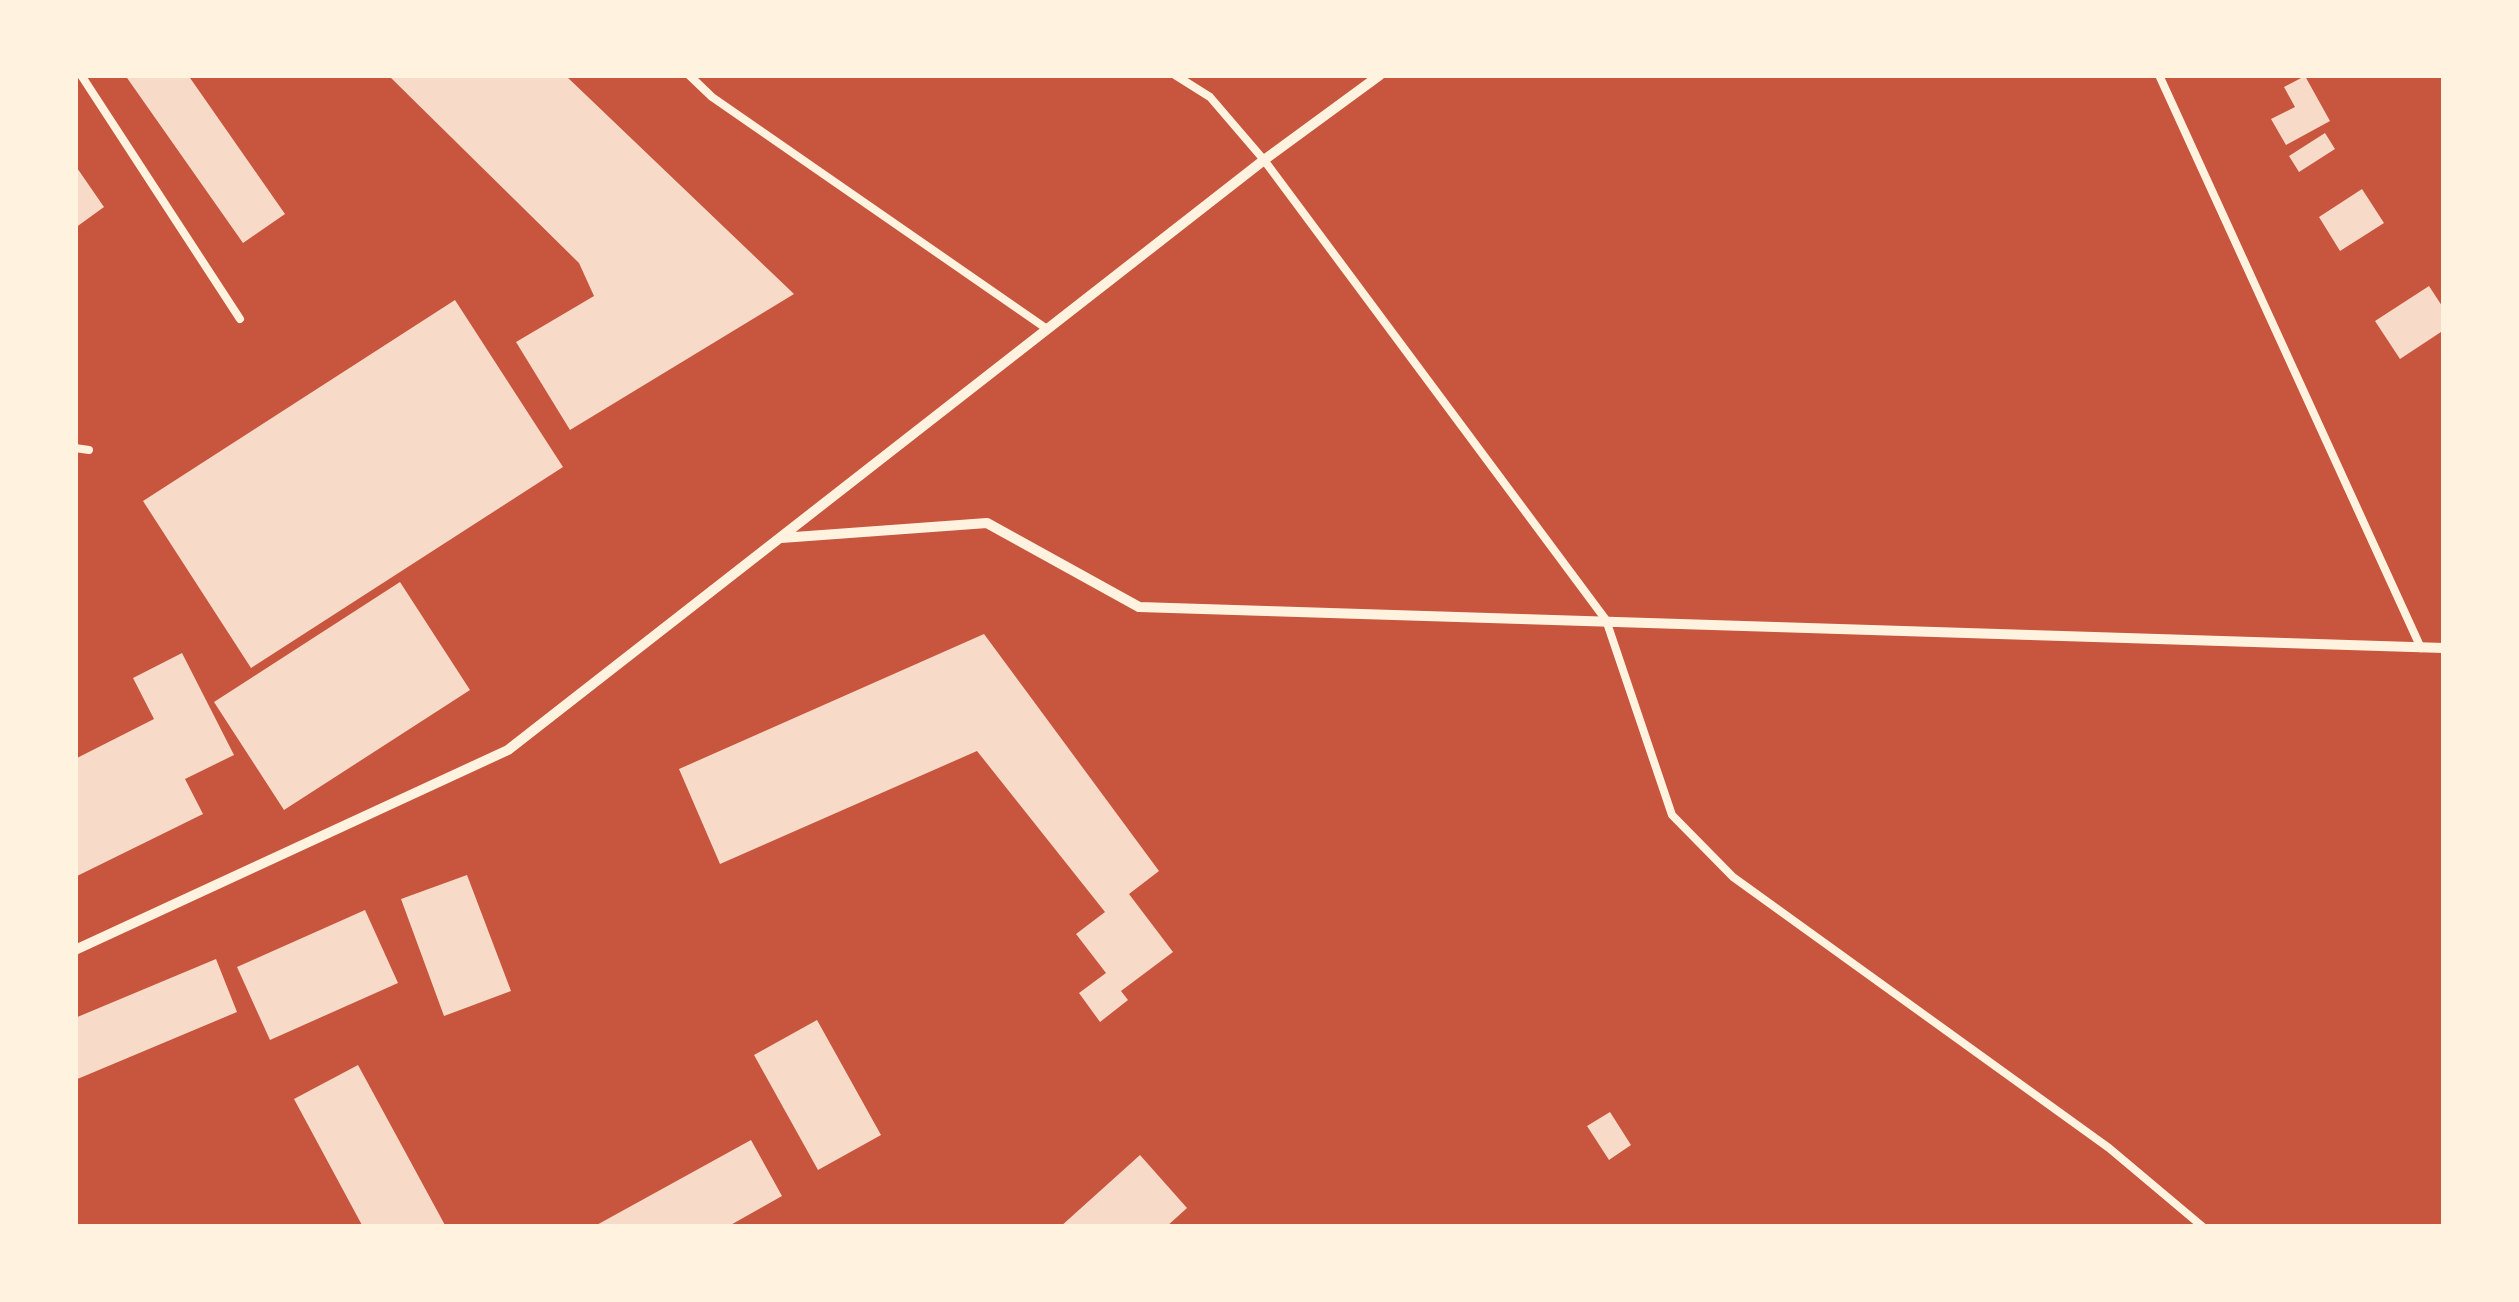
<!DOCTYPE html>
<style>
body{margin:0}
#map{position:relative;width:2519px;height:1302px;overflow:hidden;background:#c8553d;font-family:"DejaVu Sans",sans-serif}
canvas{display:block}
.frame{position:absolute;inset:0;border:78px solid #fff3e0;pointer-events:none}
</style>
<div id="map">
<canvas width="2519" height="1302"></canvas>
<div class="frame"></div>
</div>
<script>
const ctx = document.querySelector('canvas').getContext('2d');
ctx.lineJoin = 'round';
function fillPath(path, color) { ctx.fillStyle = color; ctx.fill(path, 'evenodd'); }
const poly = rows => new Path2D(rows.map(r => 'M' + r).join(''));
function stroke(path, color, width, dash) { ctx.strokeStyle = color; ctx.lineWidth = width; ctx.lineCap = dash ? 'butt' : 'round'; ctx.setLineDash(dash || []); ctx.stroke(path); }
fillPath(poly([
 [125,75,188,75,285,214,243,243],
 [388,75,565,75,794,294,570,430,516,342,594,296,579,263],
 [2305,76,2330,121,2286,145,2271,119,2295,107,2284,87],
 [2325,133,2335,149,2299,172,2289,156],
 [75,165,104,207,75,228],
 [2362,189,2384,223,2340,251,2319,217],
 [2429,286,2444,309,2444,330,2400,359,2375,321],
 [455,300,563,467,251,668,143,501],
 [400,582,470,690,284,810,214,702],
 [984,634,1159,871,1129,894,1173,952,1121,991,1128,1000,1100,1022,1079,993,1106,973,1076,934,1105,912,977,751,720,864,679,769],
 [182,653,234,755,185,779,203,814,75,877,75,759,154,719,133,678],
 [467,875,511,991,444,1016,401,899],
 [365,910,398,983,270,1040,237,967],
 [216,959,237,1012,75,1080,75,1018],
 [817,1020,881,1135,818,1170,754,1055],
 [358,1065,446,1227,363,1227,294,1099],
 [1610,1112,1631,1145,1609,1160,1587,1126],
 [751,1140,782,1196,727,1227,593,1227],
 [1140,1155,1187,1208,1166,1227,1060,1227]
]), '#f7dbc8');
stroke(poly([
 [81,75,240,319],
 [689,75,712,97,1047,329],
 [1175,75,1210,97,1264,160,1606,620,1672,815,1733,877,2109,1148,2203,1227],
 [2159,75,2421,648],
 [75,448,89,450]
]), '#fff3e0', 8);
stroke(poly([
 [781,538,987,523,1139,607,2444,648],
 [75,950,508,750,1264,160,1380,75]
]), '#fff3e0', 10);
</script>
